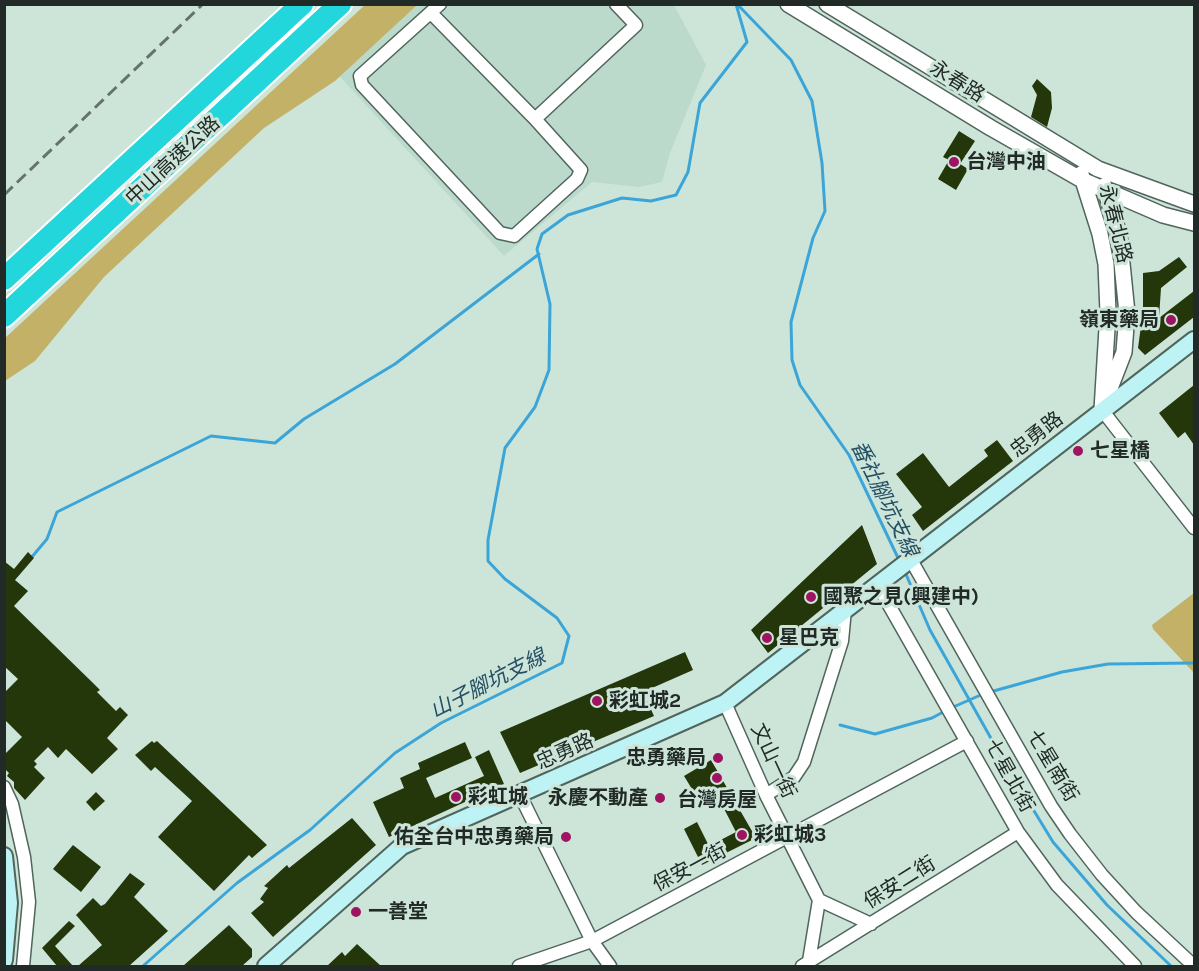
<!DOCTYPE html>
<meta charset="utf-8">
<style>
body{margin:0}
#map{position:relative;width:1199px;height:971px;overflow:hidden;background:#cde5d9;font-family:Karla,sans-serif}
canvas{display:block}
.frame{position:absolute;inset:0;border:6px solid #212a26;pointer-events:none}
</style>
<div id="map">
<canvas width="1199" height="971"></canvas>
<div class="frame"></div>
</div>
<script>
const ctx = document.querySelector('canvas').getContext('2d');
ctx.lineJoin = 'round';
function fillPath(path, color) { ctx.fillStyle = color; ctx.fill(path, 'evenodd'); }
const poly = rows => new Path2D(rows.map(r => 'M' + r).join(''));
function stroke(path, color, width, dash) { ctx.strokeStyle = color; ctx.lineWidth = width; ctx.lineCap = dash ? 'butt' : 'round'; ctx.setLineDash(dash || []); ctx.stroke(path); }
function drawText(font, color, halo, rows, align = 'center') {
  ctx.font = font + ' Karla,"Noto Sans TC",sans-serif'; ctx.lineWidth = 6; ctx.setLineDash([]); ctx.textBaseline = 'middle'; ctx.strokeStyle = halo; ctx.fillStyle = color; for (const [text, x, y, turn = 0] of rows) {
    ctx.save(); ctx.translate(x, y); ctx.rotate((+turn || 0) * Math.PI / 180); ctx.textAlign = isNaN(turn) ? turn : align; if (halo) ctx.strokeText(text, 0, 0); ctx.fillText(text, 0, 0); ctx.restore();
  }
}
fillPath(poly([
 [400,4,674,5,706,65,670,153,662,182,639,187,592,182,504,256,333,69]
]), '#bbdacc');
fillPath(poly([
 [366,4,417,5,335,81,264,128,104,277,35,361,5,381,5,338],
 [1194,593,1194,673,1153,629,1152,625]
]), '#c2b166');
stroke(poly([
 [737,4,791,60,812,101,822,163,825,211,813,238,791,322,792,360,800,385,849,455,899,560],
 [31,558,47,539,57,512,211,436,275,443,304,419,395,364,539,254],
 [905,572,930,630,1006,765,1053,842,1107,905,1171,966],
 [990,692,1062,672,1108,664,1194,663],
 [951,708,983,694],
 [840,725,875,734,932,718,945,711],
 [143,966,237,883,310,830,395,753,441,723,562,663,569,636,557,618,505,579,488,561,488,540,505,448,535,407,549,370,550,304,537,249,542,234,568,215,622,198,651,201,676,195,688,172,700,103,747,42,736,4]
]), '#3ca5d7', 3);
fillPath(poly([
 [1037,79,1051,92,1052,108,1047,127,1031,117,1037,95,1032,86],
 [959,131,975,141,960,164,968,169,956,190,938,179,949,160,943,157],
 [1179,257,1187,267,1161,288,1159,318,1194,291,1194,317,1145,355,1138,348,1143,311,1143,273,1159,271],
 [1194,385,1194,445,1185,432,1178,438,1159,413],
 [997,440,1013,461,923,531,912,515,922,507,896,474,923,453,949,487,988,456,984,450],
 [862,525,877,564,768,653,751,630],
 [28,552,34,558,15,580,28,591,14,606,92,682,100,690,97,692,116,711,120,707,128,715,107,738,118,749,92,774,66,749,58,758,48,747,34,761,37,764,34,767,45,778,25,800,14,788,14,782,7,776,9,773,4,768,4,755,22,737,4,719,4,693,18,679,4,666,4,561,14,569],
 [685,652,693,670,643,692,654,716,520,773,500,732],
 [152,741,154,743,157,741,267,845,252,858,249,855,214,891,158,837,192,801,155,767,151,771,135,755],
 [465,742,472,758,426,778,435,798,484,776,475,757,489,750,504,784,389,837,373,802,404,788,400,778,420,769,418,763],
 [711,760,756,838,702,865,684,829,697,822,709,846,736,832,719,799,703,807,684,776],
 [96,792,105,801,94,811,86,802],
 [352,818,376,845,273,937,251,913,264,902,260,899,268,888,264,886,287,865,289,868],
 [73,845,101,867,81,892,53,869],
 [130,873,145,884,134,897,168,931,129,966,78,966,102,945,76,915,93,898,101,906,105,904],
 [69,921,75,926,55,946,73,966,57,966,42,948],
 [229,925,252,949,252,957,242,966,183,966],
 [357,944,381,966,327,966,342,952,345,956]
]), '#23370b');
const minor = poly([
 [440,4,360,76,362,85,500,233,514,236,577,179,581,170,535,119,636,25,616,4],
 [431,13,535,119],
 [1102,410,1194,528],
 [911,560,1051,806,1070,834,1102,875,1136,912,1194,966],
 [877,584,1018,832,1057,885,1135,966],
 [725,703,766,795,819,900],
 [4,787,12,804,24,857,29,902,23,966],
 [520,795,592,941,610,966],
 [766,795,794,777,804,762,842,641,845,609],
 [819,900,871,924],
 [809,961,819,900],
 [519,966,592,941,967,741],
 [802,966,1018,832]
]);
const tertiary = poly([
 [788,4,991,128,1082,180,1163,215,1194,223],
 [827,4,1098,169,1194,204],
 [1081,174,1100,234,1106,264,1108,312,1102,410],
 [1104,186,1119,234,1127,313,1124,352,1107,396]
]);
const secondary = poly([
 [4,856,9,903,4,960],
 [266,966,402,846,725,703,1194,340]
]);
const motorway = poly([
 [4,279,302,4],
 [4,316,340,4]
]);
stroke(minor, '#50655b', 15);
stroke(tertiary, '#50655b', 18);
stroke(secondary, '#50655b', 20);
stroke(motorway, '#fff', 26);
stroke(minor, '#fff', 12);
stroke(tertiary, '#fff', 15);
stroke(secondary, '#bdf3f4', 16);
stroke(motorway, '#23d6dc', 22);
stroke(poly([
 [4,195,203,4]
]), '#65736c', 3, [12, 6]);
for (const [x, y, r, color] of [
 [954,162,6,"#9f1461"],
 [1171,320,6,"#9f1461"],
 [1078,451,6,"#9f1461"],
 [811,597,6,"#9f1461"],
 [767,638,6,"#9f1461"],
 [597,701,6,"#9f1461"],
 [718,758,6,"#9f1461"],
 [717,778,6,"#9f1461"],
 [456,797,6,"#9f1461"],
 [660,798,6,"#9f1461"],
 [742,835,6,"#9f1461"],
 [566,837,6,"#9f1461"],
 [356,912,6,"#9f1461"]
]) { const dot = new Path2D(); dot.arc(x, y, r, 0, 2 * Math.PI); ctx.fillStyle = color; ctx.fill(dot); stroke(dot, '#cde5d9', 2); }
drawText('20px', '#212a26', '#cde5d9', [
 ["永春路",957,82,32],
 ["中山高速公路",173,161,-43],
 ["永春北路",1115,224,76],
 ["忠勇路",1037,435,-38],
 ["忠勇路",565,752,-24],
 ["文山一街",773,761,65],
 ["七星南街",1052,766,59],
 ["七星北街",1009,776,61],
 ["保安一街",690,868,-28],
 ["保安二街",900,883,-32]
]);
drawText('bold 20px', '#212a26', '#cde5d9', [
 ["台灣中油",966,162],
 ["嶺東藥局",1159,320,"right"],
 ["七星橋",1090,451],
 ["國聚之見(興建中)",823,597],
 ["星巴克",779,638],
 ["彩虹城2",609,701],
 ["忠勇藥局",706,758,"right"],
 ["彩虹城",468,797],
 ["永慶不動產",648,798,"right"],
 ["台灣房屋",717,800,"center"],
 ["彩虹城3",754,835],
 ["佑全台中忠勇藥局",554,837,"right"],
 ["一善堂",368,912]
], 'left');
drawText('italic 21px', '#244f65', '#cde5d9', [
 ["番社腳坑支線",884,499,64],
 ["山子腳坑支線",488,684,-27]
]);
</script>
